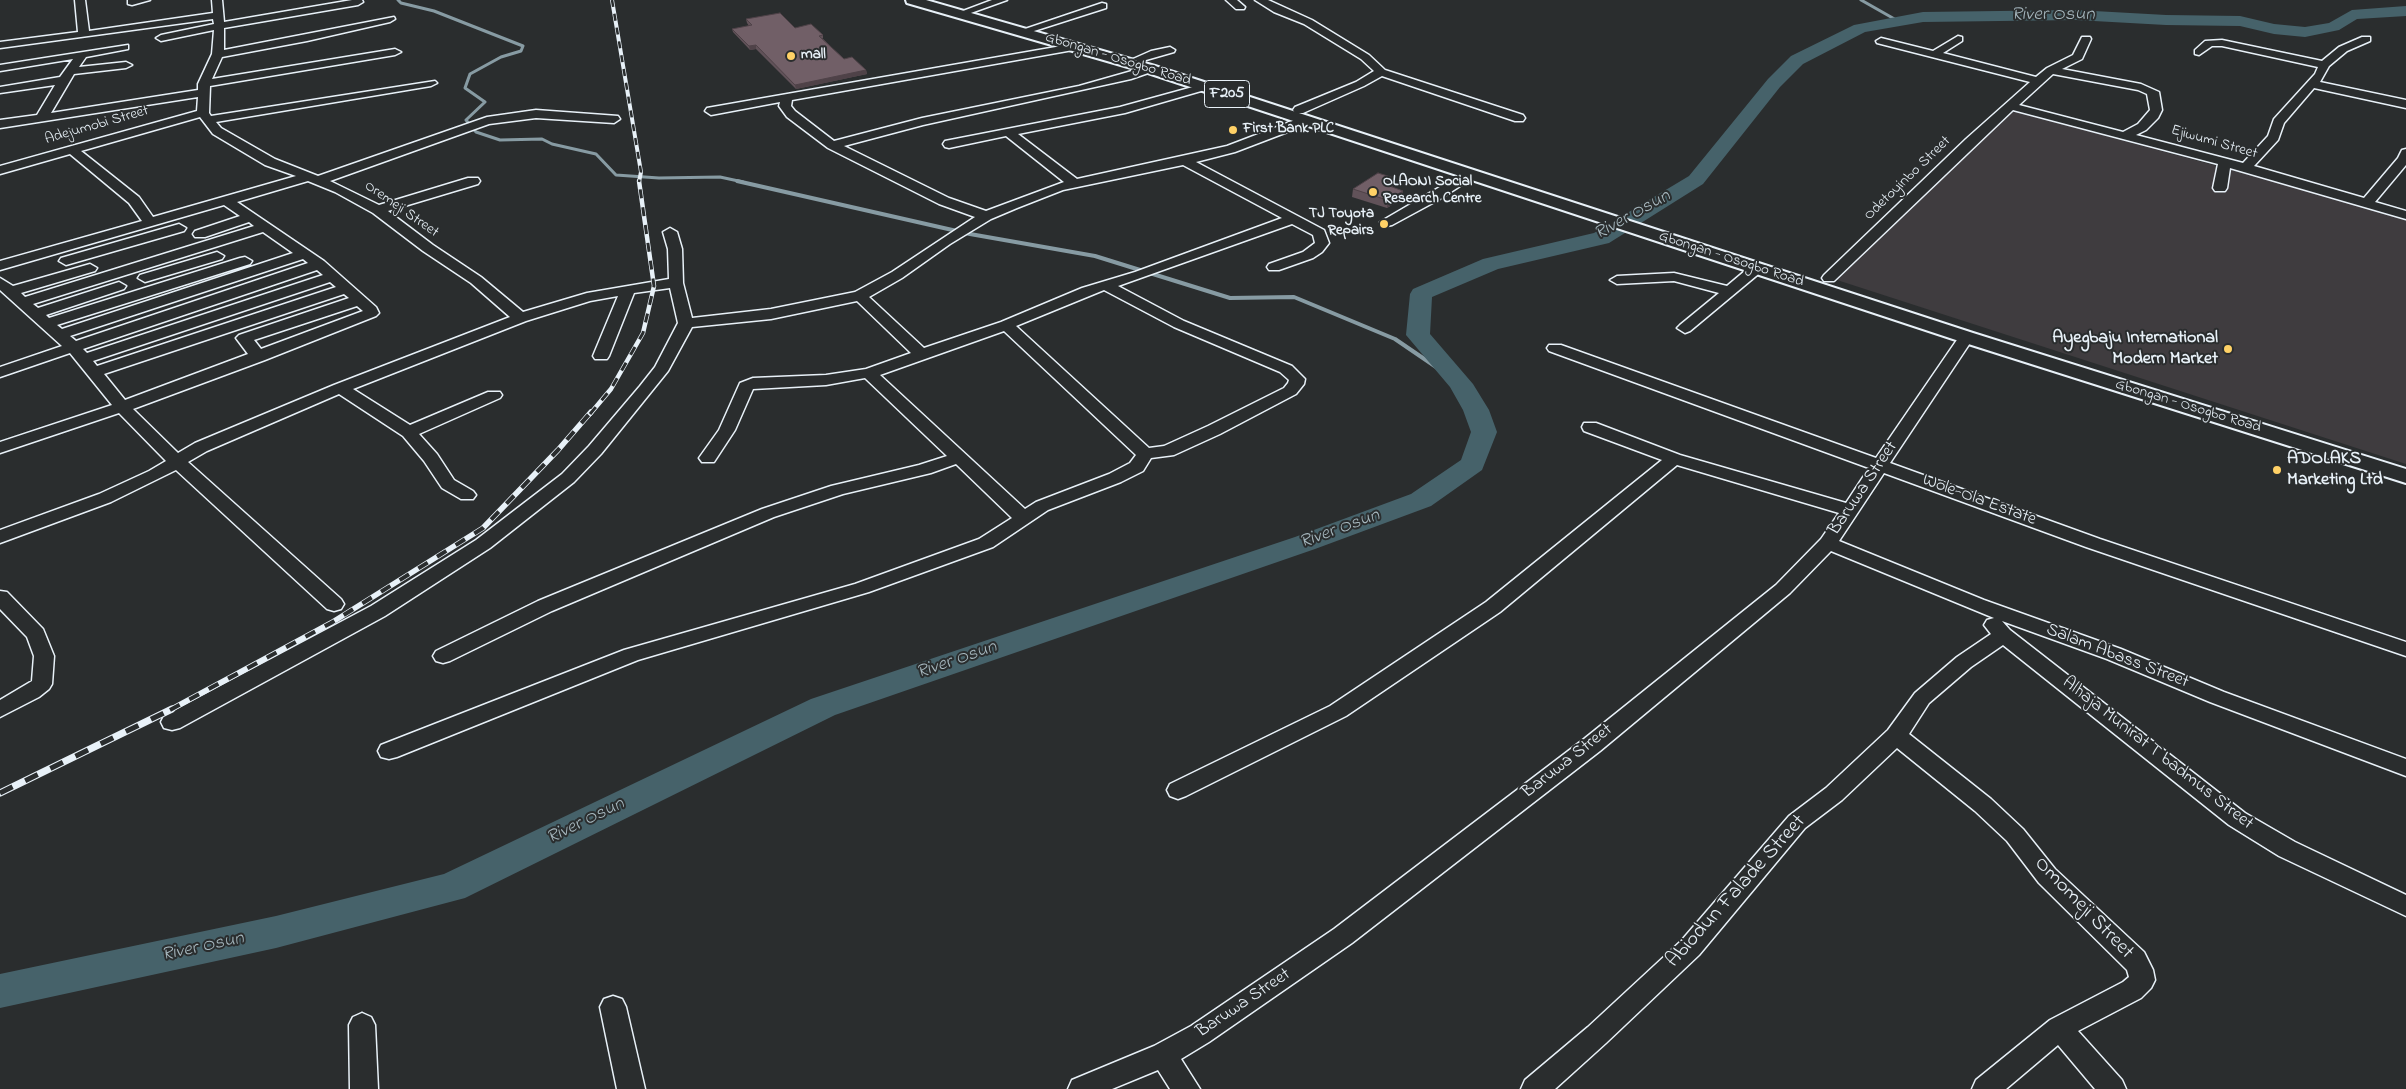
<!DOCTYPE html>
<style>
body{margin:0}
canvas{display:block;background:#2a2d2e}
</style>
<canvas width="2406" height="1089"></canvas>
<script>
const ctx = document.querySelector('canvas').getContext('2d');
ctx.lineJoin = 'round';
function fillPath(path, color) { ctx.fillStyle = color; ctx.fill(path, 'evenodd'); }
const poly = rows => new Path2D(rows.map(r => 'M' + r).join(''));
function stroke(path, color, width, dash) { ctx.strokeStyle = color; ctx.lineWidth = width; ctx.lineCap = dash ? 'butt' : 'round'; ctx.setLineDash(dash || []); ctx.stroke(path); }
function drawText(font, color, halo, rows, align = 'center') {
  ctx.font = font + ' "Indie Flower",sans-serif'; ctx.lineWidth = 4; ctx.setLineDash([]); ctx.textBaseline = 'middle'; ctx.strokeStyle = halo; ctx.fillStyle = color; for (const [text, x, y, turn = 0] of rows) {
    ctx.save(); ctx.translate(x, y); ctx.rotate((+turn || 0) * Math.PI / 180); ctx.textAlign = isNaN(turn) ? turn : align; if (halo) ctx.strokeText(text, 0, 0); ctx.fillText(text, 0, 0); ctx.restore();
  }
}
fillPath(poly([
 [2006,109,2406,217,2406,464,1834,279]
]), '#3f3c3f');
stroke(poly([
 [398,0,401,3,434,11,523,46,521,51,501,57,470,74,465,88,485,102,466,120,476,132,500,140,542,139,552,144,596,154,616,175,659,178,720,177,743,182],
 [1861,0,1898,21]
]), '#879ba3', 3);
stroke(poly([
 [737,181,970,234,1095,256,1230,298,1294,297,1395,339,1461,384]
]), '#879ba3', 4);
fillPath(poly([
 [2406,6,2406,16,2357,19,2339,30,2305,37,2274,34,2240,26,2166,25,2076,20,1923,22,1865,32,1803,64,1780,87,1703,184,1609,243,1498,269,1432,297,1430,334,1473,384,1489,410,1497,432,1482,470,1431,506,1315,549,835,715,465,898,276,948,0,1008,0,974,276,916,444,874,811,699,1295,537,1411,494,1461,460,1471,432,1463,410,1450,387,1406,335,1410,294,1413,289,1483,259,1594,233,1689,176,1768,79,1791,56,1854,25,1923,12,2076,10,2166,15,2240,16,2274,24,2305,27,2329,23,2352,10,2406,6]
]), '#46626a');
const minor = poly([
 [75,0,85,0,89,31,213,13,212,0,222,0,224,22,352,0,362,0,363,2,358,5,224,28,224,50,394,17,395,19,390,22,307,41,222,57,212,79,395,49,401,52,395,55,210,86,209,113,211,116,435,81,437,83,431,86,216,122,221,128,275,159,318,176,487,117,536,110,618,116,620,119,614,123,536,118,489,124,330,181,379,205,468,178,478,178,480,181,478,184,388,211,433,245,481,277,523,312,587,293,669,279,668,249,663,232,670,228,677,232,682,249,683,283,692,318,771,309,855,292,892,272,975,217,939,204,828,148,787,117,779,106,780,102,711,115,705,111,707,108,1073,44,1078,47,1073,50,792,100,791,106,795,111,834,141,922,118,1079,86,1146,67,1154,67,1154,71,1131,79,923,125,844,146,949,198,986,211,1064,182,1006,136,949,148,945,147,943,144,945,141,1120,107,1200,85,1208,85,1210,87,1208,89,1125,113,1018,134,1077,179,1227,146,1303,117,1311,117,1313,120,1311,123,1235,152,1196,162,1324,230,1329,243,1322,252,1313,258,1279,270,1269,270,1267,267,1269,264,1303,252,1315,243,1313,235,1292,224,1118,286,1184,321,1292,366,1305,379,1304,384,1296,394,1220,434,1174,455,1151,458,1143,471,1121,482,1048,510,993,547,869,592,638,660,397,757,389,759,381,757,378,751,381,745,624,650,855,584,979,539,1012,518,956,464,931,473,843,494,774,517,552,611,450,661,443,663,436,661,433,656,436,651,538,601,762,509,831,486,919,465,947,456,865,378,826,385,753,389,735,430,714,462,702,462,699,458,719,430,740,383,753,378,826,375,866,369,911,353,857,301,771,319,692,327,668,371,601,454,574,482,490,548,385,616,180,728,172,730,164,728,161,722,164,716,371,606,476,540,562,474,589,446,640,386,655,367,678,323,670,288,634,293,609,356,607,359,595,359,593,356,618,296,590,301,526,321,353,389,410,425,488,392,500,392,502,395,500,398,419,434,437,454,454,480,473,491,476,495,473,499,461,499,442,488,424,461,403,436,339,394,207,451,188,462,341,599,344,604,341,609,334,611,327,609,176,470,111,502,0,543,0,530,99,494,149,471,166,461,119,413,0,453,0,442,112,405,70,353,0,377,0,367,62,346,0,290,0,278,13,286,90,264,97,268,95,271,21,293,25,297,254,226,249,222,205,237,195,237,193,234,195,231,240,216,224,205,0,270,0,261,142,221,129,203,70,154,0,174,0,166,197,111,198,97,0,128,0,120,37,115,55,85,0,93,0,87,60,77,73,59,0,71,0,65,128,45,128,49,86,57,79,67,126,62,132,65,126,68,74,74,51,113,198,90,198,84,212,54,214,30,161,41,156,38,161,35,214,24,213,19,0,48,0,42,78,32,75,0],
 [200,117,213,134,265,165,296,176,153,217,139,197,81,151,200,117],
 [1183,165,1282,218,1135,272,1082,288,1001,322,924,348,869,297,902,278,950,244,991,219,1017,208,1063,190,1183,165],
 [308,181,335,192,373,213,423,251,471,283,510,317,334,385,195,443,178,453,133,409,265,360,376,316,379,313,376,307,324,261,237,202,308,181],
 [263,232,293,253,62,329,57,325,250,264,252,261,245,257,240,258,49,318,46,315,124,289,126,286,119,282,38,308,33,304,263,232],
 [303,259,308,263,76,341,70,336,303,259],
 [317,270,323,275,87,353,83,349,317,270],
 [330,282,336,287,97,366,93,361,330,282],
 [1104,290,1174,327,1280,372,1289,380,1288,383,1284,388,1208,426,1164,446,1149,448,1016,326,1104,290],
 [344,294,349,298,239,335,236,338,248,354,125,400,104,374,344,294],
 [357,306,363,311,261,349,254,340,357,306],
 [1004,331,1136,455,1130,463,1109,474,1036,502,1025,509,880,375,1004,331],
 [128,0,150,0,132,5,128,4,128,0],
 [992,0,1007,0,968,14,963,11,992,0],
 [1226,0,1237,0,1245,7,1244,9,1236,9,1226,0],
 [1255,0,1268,0,1312,20,1369,55,1385,70,1523,115,1525,118,1523,121,1515,121,1382,76,1364,86,1303,113,1295,113,1293,110,1295,107,1356,82,1374,71,1361,59,1304,24,1274,12,1255,0],
 [1102,3,1106,4,1106,8,1034,31,1026,31,1025,29,1102,3],
 [1958,36,1962,37,1962,41,1943,53,2036,77,2047,68,2073,55,2082,37,2090,37,2091,39,2082,59,2062,69,2141,84,2159,92,2162,110,2158,118,2146,130,2136,135,2243,163,2268,136,2274,119,2315,74,2318,67,2222,46,2212,46,2199,55,2195,54,2195,50,2205,41,2222,40,2322,61,2339,47,2362,37,2370,37,2370,41,2347,51,2329,66,2320,82,2406,100,2406,108,2314,88,2284,123,2278,140,2254,166,2364,198,2398,158,2402,150,2406,149,2406,165,2375,202,2406,211,2406,219,2230,168,2227,188,2225,191,2215,191,2213,188,2218,164,2013,110,1834,281,1824,281,1822,278,1824,275,1966,139,2030,82,1877,43,1876,41,1881,38,1933,51,1958,36],
 [2053,74,2138,90,2147,94,2150,110,2138,124,2123,132,2019,105,2053,74],
 [1170,47,1175,50,1174,52,1139,62,1133,59,1151,51,1170,47],
 [1469,170,1475,174,1474,177,1440,199,1392,225,1387,226,1380,222,1469,170],
 [179,224,186,228,184,231,66,265,59,261,61,258,179,224],
 [217,252,224,256,222,259,145,282,138,278,140,275,217,252],
 [1757,264,1762,265,1764,268,1762,271,1690,331,1685,333,1677,328,1680,325,1719,293,1674,281,1617,284,1610,280,1617,276,1674,273,1727,286,1752,265,1757,264],
 [1966,332,1974,337,1890,463,2100,539,2406,642,2406,656,2086,547,1884,473,1839,541,1984,600,2121,649,2224,692,2406,759,2406,776,2210,702,2107,659,2002,621,2010,630,2245,813,2295,842,2406,895,2406,916,2279,856,2229,825,2003,645,1971,667,1929,703,1909,734,1991,799,2023,829,2055,869,2144,952,2153,970,2155,980,2151,988,2141,998,2078,1031,2122,1080,2126,1089,2095,1089,2058,1045,2006,1089,1972,1089,1976,1080,2050,1020,2123,982,2129,977,2127,970,2039,883,2007,841,1975,811,1897,748,1842,800,1805,828,1699,955,1606,1043,1555,1089,1521,1089,1525,1080,1588,1027,1681,941,1789,816,1826,788,1888,730,1915,693,1957,657,1991,634,1984,625,1987,620,1994,618,1831,551,1790,593,1600,751,1352,943,1209,1042,1181,1059,1200,1089,1170,1089,1158,1070,1112,1089,1068,1089,1072,1080,1154,1046,1191,1026,1334,929,1584,739,1776,585,1821,539,1839,513,1677,465,1500,612,1346,716,1186,796,1178,799,1170,796,1167,790,1170,784,1330,706,1486,602,1662,460,1584,431,1582,427,1584,423,1596,423,1680,455,1846,503,1869,468,1549,351,1547,348,1549,345,1561,345,1876,458,1961,334,1966,332],
 [0,591,7,592,43,629,54,656,52,684,49,689,39,697,0,717,0,700,32,681,34,656,27,637,0,609,0,591],
 [613,996,622,999,626,1007,645,1089,617,1089,600,1007,604,999,613,996],
 [362,1013,371,1017,375,1025,378,1089,350,1089,349,1025,353,1017,362,1013]
]);
const major = poly([
 [906,0,926,0,1155,66,1973,333,2406,469,2406,483,1959,341,1145,72,907,3,906,0]
]);
stroke(minor, '#e8f1f8', 3);
stroke(major, '#e8f1f8', 4);
fillPath(minor, '#2a2d2e');
fillPath(major, '#2a2d2e');
const railFar3 = poly([
 [612,0,641,172,639,182]
]);
const railFar2 = poly([
 [590,414,611,389,643,333,654,286,639,181]
]);
const railFar1 = poly([
 [170,710,331,623,483,528,558,450,591,412]
]);
const rail = poly([
 [0,793,172,709]
]);
stroke(railFar3, '#e8f1f8', 4);
stroke(railFar2, '#e8f1f8', 4.5);
stroke(railFar1, '#e8f1f8', 5.5);
stroke(rail, '#e8f1f8', 7);
stroke(railFar3, '#2a2d2e', 2.5, [7]);
stroke(railFar2, '#2a2d2e', 3, [9]);
stroke(railFar1, '#2a2d2e', 4, [11]);
stroke(rail, '#2a2d2e', 5, [14]);
fillPath(poly([
 [746,19,795,28,823,35,823,38,822,38,844,59,866,70,867,74,796,89,756,49,750,50,733,32,732,29,749,26,747,23],
 [1393,186,1392,187,1403,191,1402,199,1387,208,1352,197,1353,189]
]), '#615259');
fillPath(poly([
 [756,45,756,49,750,50,749,46],
 [866,70,867,74,796,89,795,85],
 [1394,178,1393,186,1384,192,1384,184],
 [1403,191,1402,199,1387,208,1387,200]
]), '#4f4248');
const building = poly([
 [780,13,795,28,811,24,823,35,819,36,844,59,852,57,866,70,795,85,756,45,749,46,732,29,752,25,746,19,780,13],
 [1378,173,1394,178,1384,184,1403,191,1387,200,1353,189,1378,173]
]);
fillPath(building, '#715f67');
stroke(building, '#4f4248', 1);
for (const [x, y, r, color] of [
 [791,56,5,"#ffd166"],
 [1233,130,5,"#ffd166"],
 [1373,192,5,"#ffd166"],
 [1384,224,5,"#ffd166"],
 [2228,349,5,"#ffd166"],
 [2277,470,5,"#ffd166"]
]) { const dot = new Path2D(); dot.arc(x, y, r, 0, 2 * Math.PI); ctx.fillStyle = color; ctx.fill(dot); stroke(dot, '#2a2d2e', 2); }
drawText('bold 15px', '#e8f1f8', '#2a2d2e', [
 ["mall",801,56],
 ["First Bank PLC",1243,130],
 ["OLAONI Social",1383,183],
 ["Research Centre",1383,200],
 ["TJ Toyota",1374,215,"right"],
 ["Repairs",1374,232,"right"]
], 'left');
drawText('15px', '#e8f1f8', '#2a2d2e', [
 ["Gbongan - Osogbo Road",1118,60,17],
 ["Adejumobi Street",97,126,-16],
 ["Ejiwumi Street",2214,143,16],
 ["Odetoyinbo Street",1908,179,-44],
 ["Oremeji Street",401,210,35],
 ["Gbongan - Osogbo Road",1731,260,18],
 ["Gbongan - Osogbo Road",2188,407,17]
]);
for (const [x, y, w] of [
 [1227,94,45]
]) { const box = new Path2D(); box.roundRect(x - w / 2, y - 13.5, w, 27, 4); ctx.fillStyle = '#2a2d2e'; ctx.fill(box); stroke(box, '#e8f1f8', 1); }
drawText('bold 16px', '#e8f1f8', null, [
 ["F205",1227,94]
]);
drawText('bold 18px', '#e8f1f8', '#2a2d2e', [
 ["Ayegbaju International",2218,339],
 ["Modern Market",2218,360],
 ["ADOLAKS",2287,460,"left"],
 ["Marketing Ltd",2287,481,"left"]
], 'right');
drawText('18px', '#e8f1f8', '#2a2d2e', [
 ["Baruwa Street",1864,489,-56],
 ["Wole-Ola Estate",1979,501,20],
 ["Salam Abass Street",2117,657,21],
 ["Alhaja Munirat T badmus Street",2157,754,38],
 ["Baruwa Street",1568,762,-38],
 ["Baruwa Street",1244,1004,-34]
]);
drawText('italic 19px', '#a7b8bf', '#2a2d2e', [
 ["River Osun",2053,16],
 ["River Osun",1633,216,-29],
 ["River Osun",1340,530,-20],
 ["River Osun",957,661,-19],
 ["River Osun",586,822,-26],
 ["River Osun",203,948,-12]
]);
drawText('21px', '#e8f1f8', '#2a2d2e', [
 ["Abiodun Falade Street",1737,892,-48],
 ["Omomeji Street",2083,909,46]
]);
</script>
